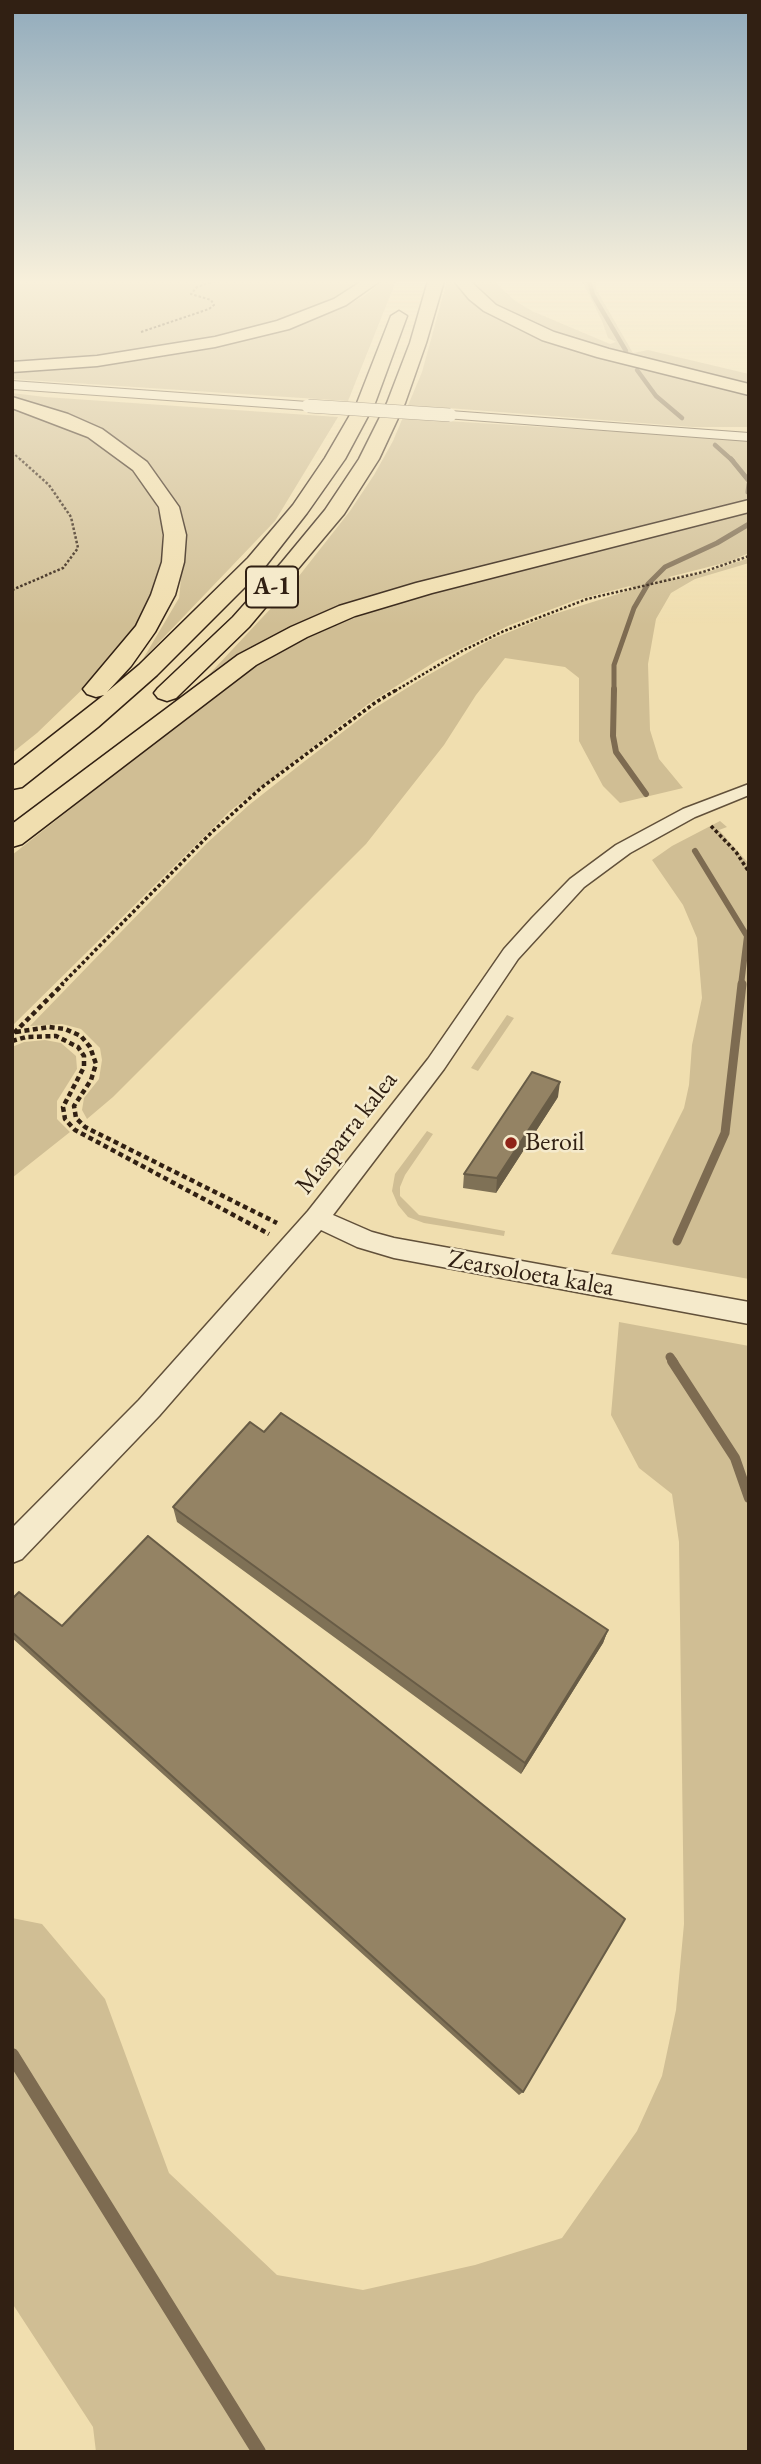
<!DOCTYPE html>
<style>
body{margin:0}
#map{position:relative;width:761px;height:2464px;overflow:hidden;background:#f0deaf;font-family:"EB Garamond",serif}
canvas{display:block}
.frame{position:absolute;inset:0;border:14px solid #312013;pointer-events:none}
</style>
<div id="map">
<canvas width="761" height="2464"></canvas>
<div class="frame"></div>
</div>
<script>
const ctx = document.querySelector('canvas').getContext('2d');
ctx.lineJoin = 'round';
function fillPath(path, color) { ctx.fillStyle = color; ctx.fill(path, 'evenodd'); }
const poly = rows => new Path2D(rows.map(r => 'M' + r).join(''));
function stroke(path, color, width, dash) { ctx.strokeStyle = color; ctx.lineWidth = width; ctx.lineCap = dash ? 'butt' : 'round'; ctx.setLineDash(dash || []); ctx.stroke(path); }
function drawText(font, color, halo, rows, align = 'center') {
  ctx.font = font + ' "EB Garamond",serif'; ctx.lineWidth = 5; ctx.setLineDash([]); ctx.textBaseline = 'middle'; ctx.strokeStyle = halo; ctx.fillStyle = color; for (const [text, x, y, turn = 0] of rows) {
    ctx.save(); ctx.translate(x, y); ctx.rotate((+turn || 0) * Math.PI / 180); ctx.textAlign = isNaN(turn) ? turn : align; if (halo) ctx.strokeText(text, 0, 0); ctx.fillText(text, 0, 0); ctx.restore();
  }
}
fillPath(poly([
 [12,281,364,281,360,286,296,314,221,337,97,358,12,363],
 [383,281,396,281,348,401,12,379,12,370,116,364,196,351,262,336,319,317,363,297],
 [447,281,457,281,460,288,479,305,500,319,526,330,749,393,749,427,693,427,435,407,431,420,749,440,749,501,404,590,207,683,202,682,288,590,350,511,374,475,393,441,422,372],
 [471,281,494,281,514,300,532,311,610,344,616,342,608,338,602,321,582,281,596,281,596,289,633,353,648,350,749,374,749,386,626,356,547,331,494,305],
 [12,393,45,397,338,417,275,521,143,659,179,598,185,540,172,495,143,457,95,426,41,405,12,398],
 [12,406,78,432,124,461,153,497,161,519,163,548,160,571,148,604,130,635,91,681,37,733,12,753],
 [749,512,749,553,728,562,669,577,673,580,708,572,749,558,749,563,695,579,671,593,656,619,648,664,650,730,659,759,683,788,620,803,603,786,579,741,579,678,565,667,505,658,476,695,444,745,366,844,113,1097,87,1119,82,1110,84,1098,99,1079,102,1060,100,1048,81,1029,62,1024,30,1026,207,843,249,805,301,764,370,711,423,678,490,640,548,616,634,589,630,586,576,600,510,625,436,661,368,704,230,811,12,1026,12,855,224,688,264,661,309,637,357,617,420,595],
 [720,821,727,827,719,830,749,864,749,1279,611,1254,684,1108,689,1085,692,1045,702,998,697,938,683,905,652,860,672,846],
 [507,1015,514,1018,478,1071,471,1068],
 [45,1040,61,1043,76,1056,77,1069,57,1101,57,1119,70,1132,12,1178,12,1047,24,1042],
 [427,1131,433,1134,405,1175,400,1187,400,1196,419,1215,505,1231,504,1236,424,1223,408,1217,398,1205,392,1191,395,1174],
 [619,1322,749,1346,749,2452,96,2452,93,2427,12,2303,12,1918,42,1924,105,1999,169,2173,277,2275,363,2290,475,2265,562,2238,637,2131,662,2076,676,2010,684,1924,679,1542,672,1494,639,1468,611,1415]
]), '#d0be94');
stroke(poly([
 [589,281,593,295,626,351],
 [637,370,656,396,682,418],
 [715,445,733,461]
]), '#7d6b51', 4.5);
stroke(poly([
 [731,459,749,481],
 [748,492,749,484],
 [614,691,614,665,634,608,648,584,665,567,717,543,749,524]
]), '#7d6b51', 5);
stroke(poly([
 [614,689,613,736,616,752,646,794],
 [695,851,747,936,741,985]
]), '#7d6b51', 6);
stroke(poly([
 [677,1241,725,1133,742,984],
 [670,1357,674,1363]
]), '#7d6b51', 9);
stroke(poly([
 [672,1361,735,1458,749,1498]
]), '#7d6b51', 10);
stroke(poly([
 [12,2055,259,2452]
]), '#7d6b51', 14);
const minor = poly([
 [749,784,749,795,695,817,630,853,584,887,518,959,444,1069,333,1215,372,1232,394,1238,749,1302,749,1324,394,1258,357,1247,321,1230,159,1416,22,1559,12,1563,12,1528,139,1400,308,1211,428,1059,504,949,532,918,570,879,616,845,683,809,749,784]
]);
const tertiary = poly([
 [12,381,308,402,315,406,308,410,12,389,12,381],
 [450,411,749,433,749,441,445,418,443,415,450,411]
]);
const motorway = poly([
 [362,281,380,281,346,305,289,329,215,347,97,366,12,372,12,362,97,356,215,337,277,321,334,299,362,281],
 [428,281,444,281,426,343,405,403,379,459,344,514,249,627,176,698,167,701,158,698,154,693,158,688,233,617,282,562,325,510,359,459,387,403,410,343,428,281],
 [454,281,470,281,496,305,554,332,609,349,749,384,749,395,597,357,542,340,484,311,469,299,454,281],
 [399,311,407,316,375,403,345,459,307,513,264,568,157,675,98,727,22,787,12,789,12,767,104,695,96,697,87,694,83,689,136,626,151,595,162,562,164,535,159,507,133,470,88,437,12,408,12,397,68,414,102,429,147,462,179,507,186,535,184,562,175,595,155,632,131,666,107,692,139,665,248,558,293,505,325,458,357,403,391,316,399,311],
 [749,500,749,512,432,593,355,616,307,637,256,665,22,844,12,847,12,824,238,655,291,627,339,606,416,583,749,500]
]);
stroke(minor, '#61503a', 3);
stroke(tertiary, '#61503a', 2);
stroke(motorway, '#312013', 3);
stroke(poly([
 [141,332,209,309,214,305,211,300,191,294,197,287,215,281],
 [12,452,22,461]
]), '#312013', 2, [2.5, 2]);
stroke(poly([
 [12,590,63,568,78,548,71,517,49,485,20,459],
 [395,691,462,651,504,631,587,599,703,572,749,556]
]), '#312013', 2.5, [2.5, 2]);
stroke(poly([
 [711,826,736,852,749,872],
 [61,985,212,832,261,788,376,702,398,689]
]), '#312013', 3.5, [3.5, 2.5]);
stroke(poly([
 [16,1032,49,1027,65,1029,81,1036,90,1047,96,1064,91,1080,74,1106,76,1118,85,1127,277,1223],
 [14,1033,63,984],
 [12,1041,26,1037,56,1036,78,1047,84,1056,84,1067,63,1107,65,1119,75,1130,269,1234]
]), '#312013', 4.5, [5, 3.5]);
fillPath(minor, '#f5eacb');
fillPath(tertiary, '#f5eacb');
fillPath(motorway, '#f0deaf');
const tertiaryBridge = poly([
 [308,406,450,415]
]);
stroke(tertiaryBridge, '#61503a', 14, []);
stroke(tertiaryBridge, '#f5eacb', 13);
fillPath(poly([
 [558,1097,496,1193,463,1188,464,1174],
 [264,1432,608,1630,603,1643,521,1774,177,1522,173,1507],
 [12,1599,523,2092,519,2095,12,1638]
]), '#7f7156');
fillPath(poly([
 [560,1082,558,1097,496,1193,497,1178],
 [608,1630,603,1643,521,1774,525,1763]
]), '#685c46');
const building = poly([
 [532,1072,560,1082,497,1178,464,1174,532,1072],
 [281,1413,608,1630,525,1763,173,1507,250,1422,264,1432,281,1413],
 [148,1536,625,1919,523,2092,12,1632,12,1599,19,1592,62,1626,148,1536]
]);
fillPath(building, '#948364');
stroke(building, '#685c46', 2);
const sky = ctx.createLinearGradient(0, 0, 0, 626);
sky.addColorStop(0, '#91abbc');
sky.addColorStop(0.45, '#f8f0db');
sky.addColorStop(1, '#f8f0db00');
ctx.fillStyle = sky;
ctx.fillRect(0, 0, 761, 626);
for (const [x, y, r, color] of [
 [511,1143,7,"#8f2418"]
]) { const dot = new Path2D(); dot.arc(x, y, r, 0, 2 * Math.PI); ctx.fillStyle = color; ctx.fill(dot); stroke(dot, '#f5eacb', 2.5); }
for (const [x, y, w] of [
 [272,587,52]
]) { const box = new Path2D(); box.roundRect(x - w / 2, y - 20.5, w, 41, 5); ctx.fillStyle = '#f5eacb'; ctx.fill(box); stroke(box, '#312013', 2); }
drawText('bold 24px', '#312013', null, [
 ["A-1",272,587]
]);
drawText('26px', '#312013', '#f5eacb', [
 ["Masparra kalea",347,1133,-52],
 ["Zearsoloeta kalea",531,1274,10]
]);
drawText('26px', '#312013', '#f5eacb', [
 ["Beroil",525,1143]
], 'left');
</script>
